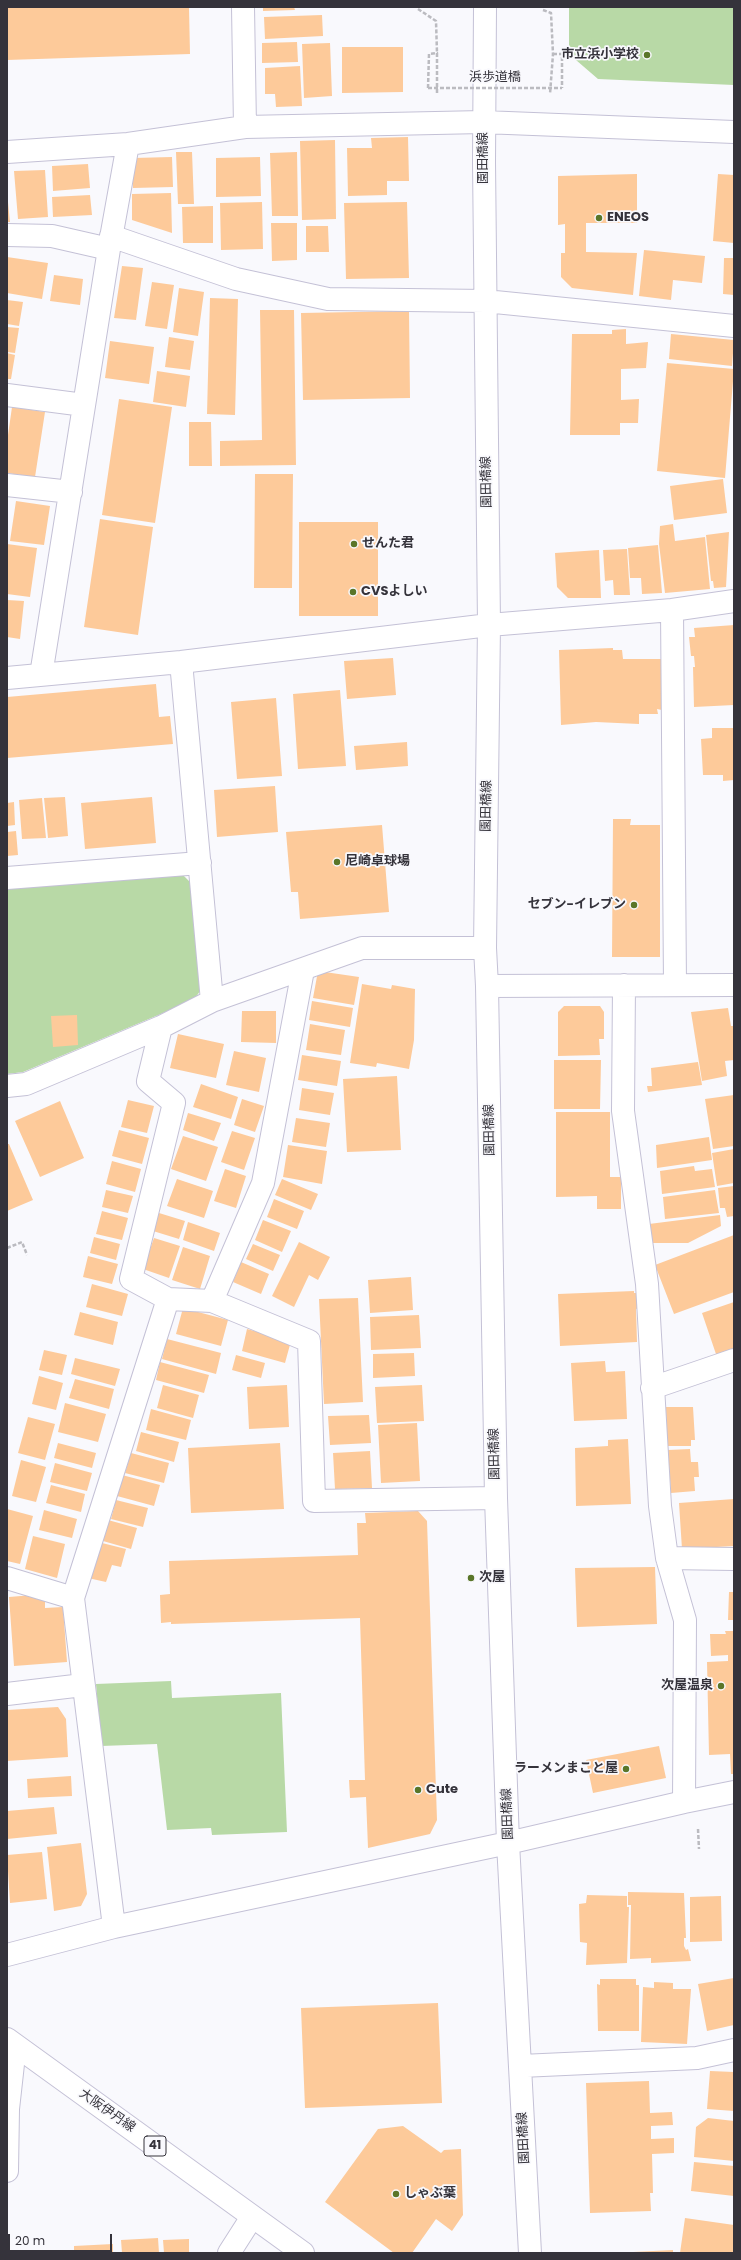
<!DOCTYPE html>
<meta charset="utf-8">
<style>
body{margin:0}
#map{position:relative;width:741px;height:2260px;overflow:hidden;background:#f9f9fd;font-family:Poppins,sans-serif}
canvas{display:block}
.frame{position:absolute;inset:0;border:8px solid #35333b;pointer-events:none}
.scale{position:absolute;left:8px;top:2234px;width:104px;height:18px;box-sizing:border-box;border:2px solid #35333b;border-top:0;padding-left:5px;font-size:12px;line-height:14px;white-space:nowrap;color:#35333b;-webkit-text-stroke:3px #f9f9fd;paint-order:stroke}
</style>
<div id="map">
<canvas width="741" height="2260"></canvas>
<div class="frame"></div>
<div class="scale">20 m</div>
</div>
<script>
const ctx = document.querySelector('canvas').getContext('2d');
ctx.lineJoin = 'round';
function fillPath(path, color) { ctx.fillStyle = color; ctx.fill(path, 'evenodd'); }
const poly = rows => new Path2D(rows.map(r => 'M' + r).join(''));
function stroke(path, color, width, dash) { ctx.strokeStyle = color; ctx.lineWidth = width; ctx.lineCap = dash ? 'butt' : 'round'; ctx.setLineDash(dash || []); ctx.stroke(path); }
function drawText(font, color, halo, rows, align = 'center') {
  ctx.font = font + ' Poppins,"Noto Sans JP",sans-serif'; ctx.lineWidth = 3.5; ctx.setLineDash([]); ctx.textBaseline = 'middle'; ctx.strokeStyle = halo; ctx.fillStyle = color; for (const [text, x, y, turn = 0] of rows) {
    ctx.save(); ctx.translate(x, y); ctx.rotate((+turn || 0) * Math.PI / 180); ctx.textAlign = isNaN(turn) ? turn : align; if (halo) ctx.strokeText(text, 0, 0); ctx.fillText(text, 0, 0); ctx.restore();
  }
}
fillPath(poly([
 [569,7,734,7,734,85,598,79,569,54],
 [181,873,191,883,202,988,194,1000,23,1072,7,1074,7,889],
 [171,1681,172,1698,281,1693,287,1832,212,1835,211,1828,167,1830,157,1744,101,1746,96,1684]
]), '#b8d9a6');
fillPath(poly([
 [7,7,189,7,190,54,7,60],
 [263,7,294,7,295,10,263,11],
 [322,15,323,36,265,39,264,17],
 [297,42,298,62,262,63,262,43],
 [330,43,332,96,304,98,302,44],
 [342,47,403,47,403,92,342,93],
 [300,66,302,106,276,107,275,94,265,94,265,68],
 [408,137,409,181,387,181,387,195,348,196,347,148,372,148,371,138],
 [335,140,336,219,302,220,300,141],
 [176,152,192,152,194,204,178,204],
 [297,152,298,216,272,216,270,153],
 [172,157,173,187,133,188,133,158],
 [260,157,261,196,216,197,216,158],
 [88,164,90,188,53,191,52,166],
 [45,170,48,217,18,219,14,171],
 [637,174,637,223,586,223,586,252,637,253,633,295,572,288,561,277,561,253,565,253,565,224,558,225,558,176],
 [718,174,734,175,734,243,713,241],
 [171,193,172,233,132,220,132,194],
 [90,195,92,215,53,217,52,197],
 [7,202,8,202,10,222,7,222],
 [262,202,263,249,221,250,220,203],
 [407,202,409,278,346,279,344,203],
 [213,206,213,243,183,243,182,207],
 [271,223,297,223,297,260,272,261],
 [306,226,328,226,329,252,306,252],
 [644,250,705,256,702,283,673,280,671,300,639,296],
 [7,257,48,263,42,299,7,293],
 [724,258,734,258,734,295,723,294],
 [122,266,143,268,136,320,114,318],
 [54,275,83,279,80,305,50,301],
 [152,282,174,285,167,329,145,326],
 [179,288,204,292,198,336,173,332],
 [210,298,238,299,235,415,207,414],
 [7,300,23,302,19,326,7,324],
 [260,310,294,310,296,465,220,466,220,441,262,440],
 [409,311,410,398,303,400,301,313],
 [7,327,19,328,15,353,7,352],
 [626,329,626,344,648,342,646,368,621,369,621,400,639,399,638,423,620,423,620,435,570,435,572,334,612,334,612,330],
 [671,334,734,340,732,366,669,359],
 [169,337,194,341,190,370,165,367],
 [110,341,154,347,149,384,105,378],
 [7,353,15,355,11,379,7,379],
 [667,363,734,369,725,478,657,471],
 [157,371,190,376,186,407,153,402],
 [119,399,172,407,155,523,102,515],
 [12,407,45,412,35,477,7,473,7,442],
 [189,422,211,422,212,466,189,466],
 [255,474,293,474,292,588,254,588],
 [723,479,727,513,674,520,670,486],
 [16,501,50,506,44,545,10,541],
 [100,519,153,527,138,635,84,627],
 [299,522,378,522,378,616,299,616],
 [673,524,675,541,705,537,710,589,665,593,659,544,660,526],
 [729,532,726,587,714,588,713,581,711,581,706,535],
 [7,544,37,548,30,597,7,594],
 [658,545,662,593,642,594,641,578,630,578,628,548],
 [627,549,630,595,614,595,613,580,605,581,603,550],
 [599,550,601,598,568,598,557,587,555,553],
 [7,600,24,601,20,639,7,637],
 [734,625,734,705,694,707,693,667,695,667,694,656,691,656,689,637,695,637,694,628],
 [613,648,613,650,622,650,623,659,661,659,662,710,657,709,658,714,639,714,639,724,596,722,561,725,559,650],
 [393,658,396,695,347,699,344,661],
 [156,684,159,717,170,716,173,744,7,758,7,697],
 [340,690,346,766,298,769,293,694],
 [276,698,282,776,237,779,231,702],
 [712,728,734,728,734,780,723,781,723,775,703,775,701,739,712,738],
 [407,742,408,766,356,770,354,746],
 [275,786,278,832,217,837,214,790],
 [65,797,68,836,48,838,44,798],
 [152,797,156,843,85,849,81,803],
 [42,798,46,838,22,839,19,800],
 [14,802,15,825,7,826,7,803],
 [613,819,631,819,630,825,660,825,660,957,612,957],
 [382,825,389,912,300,919,298,892,291,892,286,832],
 [16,831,18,855,7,856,7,832],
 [318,971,359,977,354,1005,313,998],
 [362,984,391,989,392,985,415,989,414,1040,409,1069,377,1063,376,1067,350,1063],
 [312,1001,353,1008,350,1027,309,1020],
 [564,1006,600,1006,604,1012,604,1039,599,1039,600,1055,558,1056,558,1012],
 [728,1008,731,1026,734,1026,734,1060,725,1061,727,1076,702,1081,691,1012],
 [242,1011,276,1011,276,1043,241,1042],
 [77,1015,78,1045,53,1047,51,1016],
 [310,1024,345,1030,341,1055,306,1050],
 [178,1034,224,1044,216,1078,170,1068],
 [234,1051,266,1058,259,1092,226,1085],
 [302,1055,341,1061,337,1086,298,1080],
 [554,1060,601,1060,600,1109,554,1109],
 [698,1062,702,1085,648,1092,647,1086,652,1086,651,1068],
 [397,1076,401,1150,347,1152,343,1079],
 [201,1084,238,1097,231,1119,193,1107],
 [302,1088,334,1093,330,1115,299,1110],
 [734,1095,734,1146,713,1149,705,1099],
 [242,1099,264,1106,255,1132,234,1125],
 [128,1100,154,1106,147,1133,121,1127],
 [60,1101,84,1158,40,1177,15,1121],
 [556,1112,610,1112,610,1177,621,1177,621,1209,597,1209,597,1196,556,1197],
 [188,1113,221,1123,214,1141,183,1130],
 [296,1118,330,1123,326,1147,292,1142],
 [119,1130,149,1138,142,1164,112,1156],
 [232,1131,255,1138,244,1170,221,1162],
 [183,1136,218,1147,206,1181,171,1169],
 [709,1137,712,1160,657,1168,656,1145],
 [7,1144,9,1144,33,1200,7,1211],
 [288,1145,327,1151,322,1184,283,1177],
 [734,1149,734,1183,717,1186,712,1153],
 [112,1161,141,1169,135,1192,106,1184],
 [694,1166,695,1171,712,1169,715,1187,662,1194,660,1171],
 [225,1169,246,1176,236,1208,214,1201],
 [177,1179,213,1191,204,1218,167,1206],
 [282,1179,318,1194,311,1210,275,1195],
 [734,1186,734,1216,727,1217,725,1208,720,1208,718,1188],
 [106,1190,133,1196,128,1213,102,1207],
 [715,1190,719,1213,665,1219,663,1197],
 [274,1199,304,1211,297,1229,267,1217],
 [102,1211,128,1218,122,1240,96,1234],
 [159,1213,185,1221,179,1239,153,1231],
 [720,1215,721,1226,688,1243,652,1243,649,1224],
 [263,1220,291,1231,282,1252,255,1240],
 [188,1222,220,1233,214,1251,183,1240],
 [734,1235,734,1292,674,1314,655,1265],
 [94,1237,120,1244,116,1260,90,1253],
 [154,1238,180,1246,169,1278,143,1269],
 [299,1242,330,1257,318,1280,309,1275,294,1307,272,1296],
 [253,1244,280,1255,273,1271,246,1259],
 [183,1247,210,1256,200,1289,172,1280],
 [88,1256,118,1264,112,1284,83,1277],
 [241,1262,269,1274,261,1294,233,1282],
 [411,1277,413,1310,370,1313,368,1280],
 [92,1284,128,1294,122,1316,86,1307],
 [634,1291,634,1293,638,1293,639,1308,636,1309,637,1342,560,1346,558,1294],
 [358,1298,363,1402,324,1404,319,1299],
 [734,1302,734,1351,717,1357,702,1313],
 [183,1308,228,1320,221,1346,176,1334],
 [80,1312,118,1322,113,1345,74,1335],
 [419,1315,421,1348,371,1350,370,1317],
 [247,1329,291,1341,285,1363,242,1351],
 [167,1339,221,1353,216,1374,162,1359],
 [44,1350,67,1355,62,1375,39,1370],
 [414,1353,415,1376,373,1378,373,1354],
 [236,1355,265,1363,261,1378,232,1370],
 [75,1358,120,1369,115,1386,71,1374],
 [605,1361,606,1372,625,1371,627,1419,574,1421,571,1363],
 [160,1362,209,1375,204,1393,156,1380],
 [39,1376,63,1383,56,1410,32,1404],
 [75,1379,114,1389,109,1409,69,1398],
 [163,1385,199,1395,193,1418,157,1408],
 [287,1385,289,1427,249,1429,247,1387],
 [422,1385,424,1421,377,1423,375,1387],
 [65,1403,106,1414,98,1442,58,1432],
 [666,1407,693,1407,695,1440,691,1440,691,1446,667,1446],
 [151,1409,191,1420,186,1440,146,1430],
 [369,1415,371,1443,330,1445,328,1416],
 [28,1417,55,1424,45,1460,18,1453],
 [417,1423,420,1481,381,1483,378,1425],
 [141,1432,179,1442,174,1462,136,1451],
 [628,1439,631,1504,576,1506,575,1448,608,1446,608,1440],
 [58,1443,96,1453,92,1468,54,1458],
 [280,1443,284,1509,191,1513,188,1448],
 [690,1449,691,1462,698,1462,699,1477,694,1477,695,1491,671,1493,668,1450],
 [370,1451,372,1488,335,1489,333,1453],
 [131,1453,169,1463,164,1483,125,1473],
 [21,1460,46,1467,36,1502,12,1496],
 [55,1463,92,1473,87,1491,50,1482],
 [122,1475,160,1485,154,1506,117,1496],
 [51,1485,85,1494,81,1512,46,1503],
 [734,1499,734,1546,682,1549,679,1503],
 [116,1500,148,1508,143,1527,111,1519],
 [7,1509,33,1516,20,1564,7,1561],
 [44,1510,77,1519,72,1538,39,1530],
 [418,1511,427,1521,437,1820,430,1834,368,1848,366,1797,350,1798,349,1780,365,1780,360,1618,171,1624,171,1622,161,1623,160,1595,170,1594,169,1561,358,1555,357,1523,366,1523,365,1513],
 [108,1520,137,1528,131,1549,103,1541],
 [33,1536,65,1544,57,1578,25,1569],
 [98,1542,126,1549,121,1567,112,1565,106,1582,88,1578],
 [655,1567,657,1624,577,1627,575,1568],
 [729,1592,734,1592,734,1620,728,1620],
 [45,1594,45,1608,63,1607,67,1662,14,1666,9,1597],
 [725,1631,734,1631,734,1774,731,1774,730,1754,709,1755,707,1662,728,1661,728,1655,711,1656,710,1634,726,1634],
 [58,1707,66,1719,68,1757,7,1761,7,1710],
 [659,1746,666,1778,593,1793,586,1760],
 [71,1776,72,1796,28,1798,27,1779],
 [54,1807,57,1834,7,1839,7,1811],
 [81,1843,87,1894,81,1906,54,1911,47,1847],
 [42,1852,47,1899,10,1903,7,1855],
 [628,1892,684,1893,686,1938,684,1938,684,1946,686,1950,688,1949,691,1961,651,1963,651,1958,630,1959,631,1905,628,1905],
 [587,1895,627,1896,627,1907,629,1907,627,1963,586,1965,587,1943,580,1942,579,1904,586,1903],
 [721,1896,722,1941,690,1942,690,1897],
 [734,1978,734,2025,707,2031,698,1984],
 [600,1979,636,1979,636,1985,639,1985,639,2031,598,2031,597,1984,600,1985],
 [654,1982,673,1983,673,1989,691,1989,687,2044,641,2042,643,1987,654,1988],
 [438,2003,442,2103,305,2108,301,2008],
 [710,2071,734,2072,734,2111,707,2109],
 [649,2081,650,2113,672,2112,673,2125,651,2126,651,2139,674,2138,674,2153,652,2154,653,2193,650,2193,651,2211,590,2213,586,2083],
 [708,2118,734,2121,734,2161,694,2157,696,2127],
 [403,2126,441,2153,444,2150,461,2149,463,2215,452,2231,436,2219,412,2253,394,2253,325,2202,378,2129],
 [694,2162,734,2166,734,2196,691,2191],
 [685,2218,734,2225,734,2253,680,2253],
 [158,2238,159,2253,122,2253,121,2240],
 [189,2239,189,2253,164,2253,163,2240],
 [113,2244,113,2253,74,2253,74,2246],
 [673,2250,673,2253,633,2253,633,2252]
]), '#fdca9a');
const minor = poly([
 [243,7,245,127],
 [485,7,484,162,489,625,485,948,487,986,496,1498,508,1843,530,2253],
 [7,152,128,144,245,127,483,122,734,132],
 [7,235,52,236,109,249],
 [111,236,236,279,328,299,485,301,734,326],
 [7,395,84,405],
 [7,485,71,492],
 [672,610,675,985],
 [181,662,212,1001],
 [41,675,109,249,128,144],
 [7,678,181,662,489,625,672,610,734,601],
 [7,878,200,863],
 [624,985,623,1111,647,1284,660,1506,667,1558,685,1620,684,1802],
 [487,986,734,985],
 [161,1027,148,1081,174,1103,131,1279,168,1299,212,1301,309,1341,314,1501,496,1498],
 [7,1086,26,1084,161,1027,212,1001,362,948,485,948],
 [212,1301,263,1183,303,970],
 [652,1388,734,1360],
 [667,1558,734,1559],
 [7,1578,73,1598],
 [7,1694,83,1685],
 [114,1927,73,1598,168,1299],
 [7,1955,114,1927,508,1843,684,1802,734,1792],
 [521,2066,697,2058,734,2050],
 [7,2171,8,2109,15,2046],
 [229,2253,252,2217]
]);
const major = poly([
 [7,2039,303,2253]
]);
stroke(minor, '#c4c1d6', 24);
stroke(major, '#c4c1d6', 24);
stroke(poly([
 [418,9,436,21,437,53],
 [543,10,551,13,553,54,550,94],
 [553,54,562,54,562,88],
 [428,88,429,54,437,53,437,93],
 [7,1248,22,1242,27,1255],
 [698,1829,699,1849]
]), '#bbbbc0', 2.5, [4, 2]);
stroke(minor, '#fff', 22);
stroke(major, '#fff', 22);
stroke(poly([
 [428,88,562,88]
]), '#bbbbc0', 2.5, [4, 2]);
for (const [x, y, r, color] of [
 [647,55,4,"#5a7629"],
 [599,218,4,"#5a7629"],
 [354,544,4,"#5a7629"],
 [353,592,4,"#5a7629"],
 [337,862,4,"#5a7629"],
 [634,905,4,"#5a7629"],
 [471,1578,4,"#5a7629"],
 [721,1686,4,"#5a7629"],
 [626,1769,4,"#5a7629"],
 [418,1790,4,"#5a7629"],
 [396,2194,4,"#5a7629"]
]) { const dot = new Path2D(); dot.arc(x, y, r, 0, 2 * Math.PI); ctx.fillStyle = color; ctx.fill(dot); stroke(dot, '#f9f9fd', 1.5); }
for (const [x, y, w] of [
 [155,2146,22]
]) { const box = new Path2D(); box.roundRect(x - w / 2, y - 10, w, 20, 3); ctx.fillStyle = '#f9f9fd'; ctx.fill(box); stroke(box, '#35333b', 1); }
drawText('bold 12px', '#35333b', null, [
 ["41",155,2146]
]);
drawText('bold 13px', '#35333b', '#f9f9fd', [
 ["市立浜小学校",639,55,"right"],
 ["ENEOS",607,218],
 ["せんた君",362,544],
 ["CVSよしい",361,592],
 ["尼崎卓球場",345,862],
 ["セブン-イレブン",626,905,"right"],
 ["次屋",479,1578],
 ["次屋温泉",713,1686,"right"],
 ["ラーメンまこと屋",618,1769,"right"],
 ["Cute",426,1790],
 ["しゃぶ葉",404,2194]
], 'left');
drawText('13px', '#35333b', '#f9f9fd', [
 ["浜歩道橋",495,78],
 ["園田橋線",484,158,-90],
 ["園田橋線",487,482,-91],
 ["園田橋線",487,806,-89],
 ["園田橋線",490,1130,-91],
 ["園田橋線",495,1454,-91],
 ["園田橋線",508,1814,-92],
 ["大阪伊丹線",107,2111,35],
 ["園田橋線",524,2138,-93]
]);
</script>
